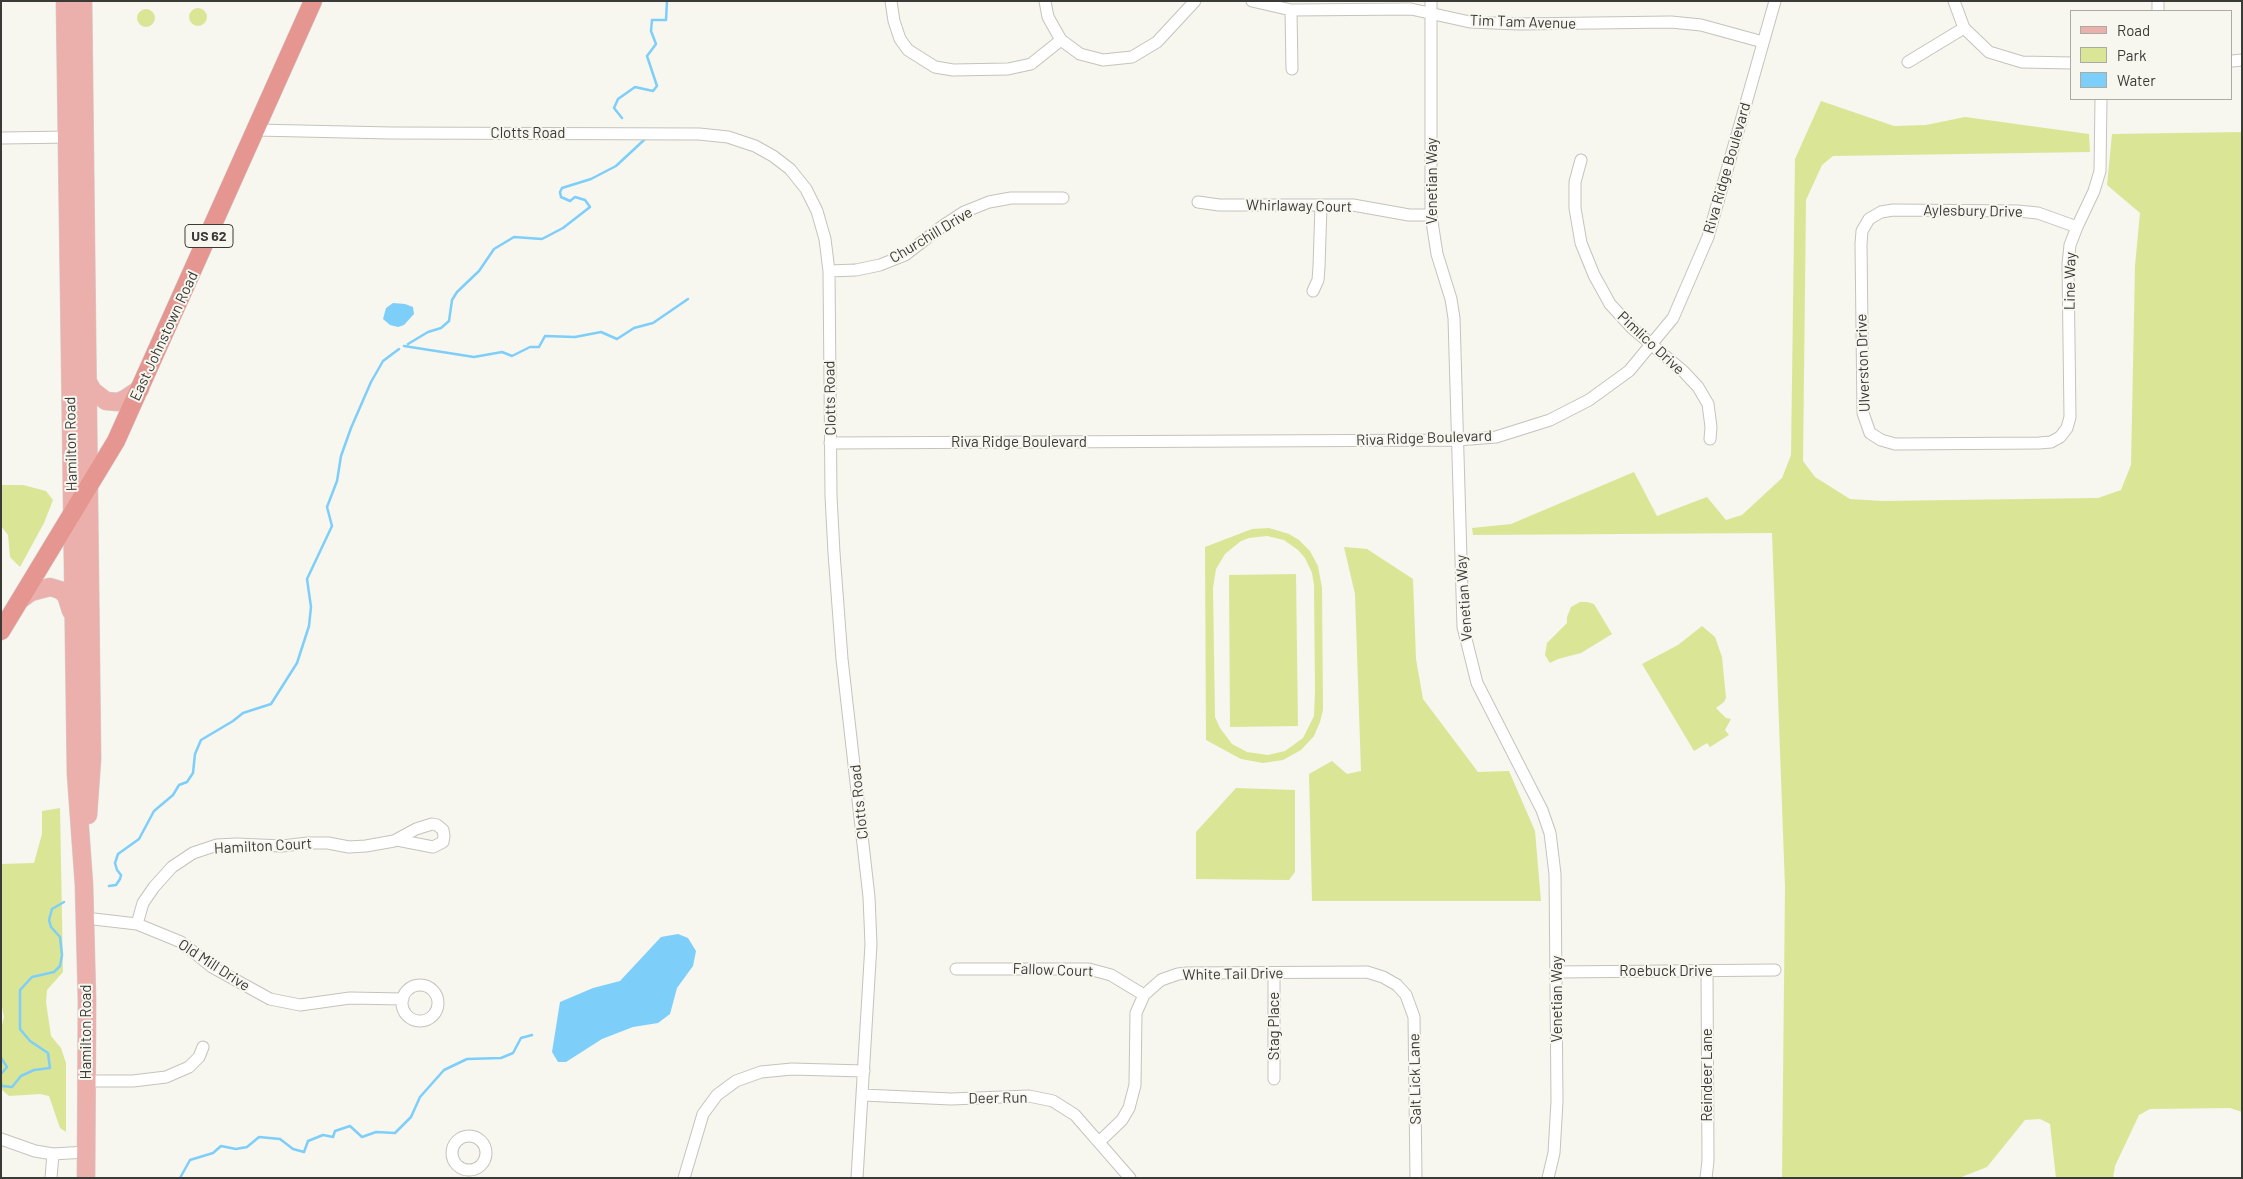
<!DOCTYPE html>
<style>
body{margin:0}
#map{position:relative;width:2243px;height:1179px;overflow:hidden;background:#f7f6ef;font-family:Barlow,sans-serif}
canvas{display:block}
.frame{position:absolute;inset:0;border:2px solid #3a3a37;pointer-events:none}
.legend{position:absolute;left:2070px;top:10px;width:162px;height:90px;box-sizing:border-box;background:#f7f6ef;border:1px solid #ababa5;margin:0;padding:6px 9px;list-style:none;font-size:15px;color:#3a3a37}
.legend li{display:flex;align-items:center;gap:10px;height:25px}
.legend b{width:25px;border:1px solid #ababa5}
</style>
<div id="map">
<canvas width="2243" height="1179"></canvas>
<div class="frame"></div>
<ul class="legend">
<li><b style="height:6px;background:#ecb0ac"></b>Road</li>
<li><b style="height:14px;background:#dbe596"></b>Park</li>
<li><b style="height:14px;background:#7ecefa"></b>Water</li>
</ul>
</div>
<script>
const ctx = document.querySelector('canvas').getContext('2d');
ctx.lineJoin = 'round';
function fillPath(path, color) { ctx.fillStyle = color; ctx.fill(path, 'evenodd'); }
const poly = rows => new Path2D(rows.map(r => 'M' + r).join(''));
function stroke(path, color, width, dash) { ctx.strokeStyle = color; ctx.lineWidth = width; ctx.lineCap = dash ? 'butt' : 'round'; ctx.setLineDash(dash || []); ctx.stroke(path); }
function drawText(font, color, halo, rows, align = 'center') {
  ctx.font = font + ' Barlow,sans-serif'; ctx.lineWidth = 4; ctx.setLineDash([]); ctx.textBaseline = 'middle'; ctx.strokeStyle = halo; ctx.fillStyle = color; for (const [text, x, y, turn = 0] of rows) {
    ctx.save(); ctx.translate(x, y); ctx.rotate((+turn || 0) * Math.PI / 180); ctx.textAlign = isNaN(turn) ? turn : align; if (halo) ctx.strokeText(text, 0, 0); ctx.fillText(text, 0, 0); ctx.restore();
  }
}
fillPath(poly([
 '189 17a9 9 0 1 1 18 0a9 9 0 1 1-18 0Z',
 '137 18a9 9 0 1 1 18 0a9 9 0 1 1-18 0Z',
 [1821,101,1894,126,1926,125,1965,117,2089,134,2090,152,1833,156,1822,165,1806,200,1803,461,1815,477,1850,499,1882,501,2098,498,2121,490,2131,465,2135,266,2140,213,2107,185,2112,134,2242,132,2242,1112,2230,1108,2150,1109,2139,1115,2115,1166,2113,1178,2056,1178,2050,1124,2040,1119,2025,1120,1987,1167,1959,1178,1782,1178,1785,887,1772,533,1473,535,1472,528,1511,524,1634,472,1657,516,1707,497,1726,520,1742,515,1782,478,1791,455,1795,159],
 [1,485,23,485,46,491,53,500,44,523,20,567,10,557,8,535,1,526],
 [1269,528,1289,534,1299,540,1310,551,1318,566,1322,588,1323,710,1320,722,1314,736,1301,750,1283,760,1263,763,1241,759,1206,740,1205,547,1252,529],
 [1267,536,1284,540,1298,550,1305,558,1312,573,1314,585,1315,691,1314,716,1303,738,1285,751,1268,755,1247,752,1232,744,1220,728,1215,717,1213,588,1216,569,1225,554,1241,541,1249,538],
 [1344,547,1367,549,1413,579,1416,659,1423,699,1478,772,1509,771,1535,831,1541,901,1312,901,1309,774,1332,761,1347,774,1361,771,1355,594],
 [1296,574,1298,726,1230,727,1229,575],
 [1580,602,1587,602,1594,604,1612,634,1581,653,1558,659,1550,663,1545,655,1547,643,1567,623,1567,617,1571,607],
 [1702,626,1715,637,1722,657,1726,698,1724,702,1716,708,1726,718,1731,719,1725,730,1729,735,1710,747,1707,743,1694,751,1642,664,1678,645],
 [1236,788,1295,790,1295,872,1289,880,1196,879,1196,832],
 [60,808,63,972,47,990,46,1002,51,1036,61,1048,66,1063,66,1132,60,1128,49,1096,40,1094,9,1096,1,1089,1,1029,4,1017,1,1001,1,864,34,863,42,834,42,811]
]), '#dbe596');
fillPath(poly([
 [393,303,405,304,413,307,414,314,404,325,398,327,390,325,383,319,386,308],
 [678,934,688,938,696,951,693,966,677,988,670,1014,658,1023,633,1027,602,1039,566,1062,558,1062,552,1052,560,1002,593,988,620,981,661,937]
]), '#7ecefa');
stroke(poly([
 [622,118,614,108,618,99,635,87,653,91,657,86,647,56,656,44,651,31,652,20,666,20,667,1],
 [408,344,428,332,441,328,449,321,452,300,457,292,479,271,494,249,514,237,542,239,563,228,590,207,585,200,575,197,570,201,561,197,560,192,562,188,591,179,616,166,644,140],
 [404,346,474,357,502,352,512,356,530,347,539,347,545,336,575,337,601,332,617,339,634,328,653,323,688,299],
 [109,886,116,885,120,879,121,875,117,870,115,863,118,854,139,839,154,811,173,795,179,785,187,782,193,773,195,754,201,740,233,721,243,713,271,704,297,663,309,626,311,607,307,579,332,526,327,507,337,481,341,456,351,428,371,382,383,361,399,349],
 [1,1058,7,1067,1,1074],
 [1,1083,2,1086,12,1087,21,1076,34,1070,50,1068,48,1053,30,1041,20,1029,20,990,32,977,54,972,60,966,62,955,60,937,51,927,49,920,52,909,64,902],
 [180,1178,190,1160,213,1153,221,1146,236,1149,247,1147,259,1137,280,1139,293,1149,304,1152,308,1141,323,1135,333,1137,335,1131,350,1126,362,1137,376,1132,395,1133,411,1117,420,1097,444,1070,467,1059,501,1058,513,1053,521,1038,532,1035]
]), '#7ecefa', 2.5);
const minor = poly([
 [891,1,894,21,900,39,908,50,935,67,953,70,1008,69,1031,64,1061,40],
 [1045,1,1048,17,1061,40,1080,54,1103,60,1132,57,1157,42,1195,1],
 [1252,1,1291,10,1411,9,1470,22,1519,24,1671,22,1701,25,1763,42],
 [1431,1,1431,215,1437,254,1451,299,1454,318,1463,627,1477,683,1542,810,1550,833,1555,874,1557,1101,1554,1153,1548,1178],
 [1954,1,1964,28,1989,52,2022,62,2072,63],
 [2158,1,2158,11],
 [1291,10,1292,69],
 [2232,61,2242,60],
 [1908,62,1964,28],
 [256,130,391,133,699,134,728,137,755,146,773,156,790,169,806,189,817,211,825,239,829,271,831,496,834,553,842,659,869,897,871,944,857,1178],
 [1,138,72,137],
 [1581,160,1575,182,1575,208,1581,243,1594,275,1610,304,1632,328,1684,372,1698,387,1708,404,1711,427,1710,439],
 [1198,202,1219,205,1353,205,1409,215,1431,215],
 [2077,227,2038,213,2017,211,1893,210,1881,212,1869,219,1862,231,1861,244,1863,413,1870,433,1881,440,1895,444,2039,443,2051,442,2060,437,2067,428,2070,417,2068,264,2070,245,2077,227,2094,191,2100,171,2101,99],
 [829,271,856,270,880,265,905,255,944,225,964,212,989,202,1011,198,1063,198],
 [1313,291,1318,280,1319,267,1321,206],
 [830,443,1457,440,1496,437,1550,420,1589,400,1629,371,1673,318,1708,237,1775,1],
 [85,918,137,924,181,942,212,967,270,999,300,1005,350,998,403,999],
 [137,924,143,903,154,887,172,867,193,853,217,845,237,844,282,846,308,843,328,843,349,847,366,846,394,841,416,829,432,824,437,825,443,830,444,836,443,842,433,847,397,840],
 [956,969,1089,969,1111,975,1144,995],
 [1557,972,1775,970],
 [1274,973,1274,1079],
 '402 1003a18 18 0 1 1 36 0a18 18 0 1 1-36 0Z',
 [86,1081,133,1081,166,1077,189,1067,199,1057,203,1047],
 [863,1095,951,1099,1029,1096,1053,1101,1075,1115,1130,1178],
 '452 1153a17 17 0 1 1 34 0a17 17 0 1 1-34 0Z',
 [1,1139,35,1151,53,1154,86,1152],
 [1099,1142,1122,1120,1129,1108,1135,1085,1136,1013,1144,995,1161,980,1178,974,1187,973,1367,972,1383,977,1397,985,1406,995,1414,1017,1416,1178],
 [51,1178,53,1154],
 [684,1178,703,1114,717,1095,736,1081,761,1072,792,1069,864,1071],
 [1706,1178,1708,1161,1707,971]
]);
const primary = poly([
 [65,1,76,774,84,885,87,1001,86,1178],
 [83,1,92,759,88,815],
 [88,382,93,391,106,401,118,402,125,399,140,389],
 [20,600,31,592,50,587,60,590,66,595,71,611]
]);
const trunk = poly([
 [1,631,116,441,313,1]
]);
stroke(minor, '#c4c3bc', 13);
stroke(primary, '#d4d4d3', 19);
stroke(trunk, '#d4d4d3', 19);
stroke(minor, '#fff', 11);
stroke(primary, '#ecb0ac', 18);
stroke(trunk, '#e69690', 18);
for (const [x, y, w] of [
 [209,236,48]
]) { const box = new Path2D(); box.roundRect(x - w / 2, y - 11.5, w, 23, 4); ctx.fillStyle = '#f7f6ef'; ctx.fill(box); stroke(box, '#3a3a37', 1); }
drawText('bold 14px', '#3a3a37', null, [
 ["US 62",209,236]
]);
drawText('15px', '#3a3a37', '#f7f6ef', [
 ["Tim Tam Avenue",1523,22,2],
 ["Clotts Road",528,133],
 ["Riva Ridge Boulevard",1727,168,-74],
 ["Venetian Way",1432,181,-90],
 ["Whirlaway Court",1299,206,1],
 ["Aylesbury Drive",1973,211,1],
 ["Churchill Drive",931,235,-31],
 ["Line Way",2070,281,-89],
 ["East Johnstown Road",164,336,-65],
 ["Pimlico Drive",1651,343,43],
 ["Ulverston Drive",1863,363,-92],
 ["Clotts Road",830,398,-91],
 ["Riva Ridge Boulevard",1424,438,-2],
 ["Riva Ridge Boulevard",1019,442],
 ["Hamilton Road",71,444,-91],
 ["Venetian Way",1464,598,-94],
 ["Clotts Road",859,802,-96],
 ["Hamilton Court",263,846,-3],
 ["Old Mill Drive",214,965,33],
 ["Fallow Court",1053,970,2],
 ["Roebuck Drive",1666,971],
 ["White Tail Drive",1233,974,-1],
 ["Venetian Way",1557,999,-90],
 ["Stag Place",1274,1026,-90],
 ["Hamilton Road",86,1032,-90],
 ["Reindeer Lane",1707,1075,-90],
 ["Salt Lick Lane",1415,1079,-91],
 ["Deer Run",998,1098,-1]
]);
</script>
